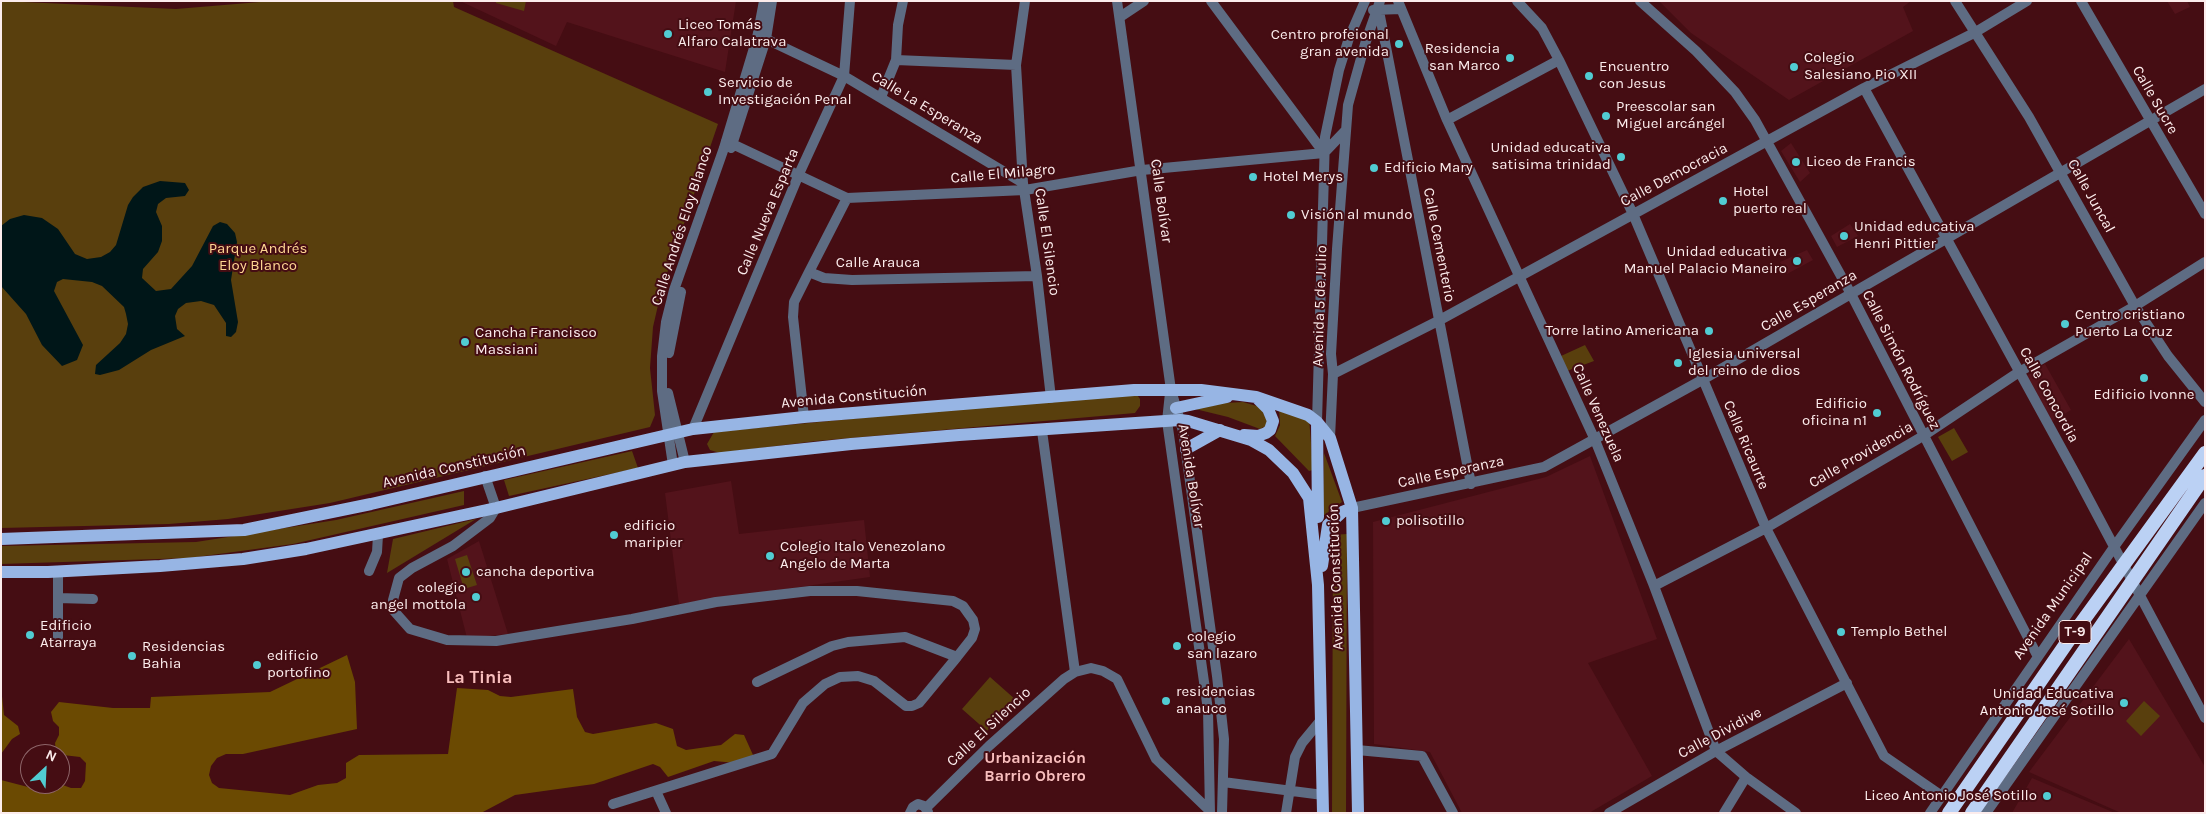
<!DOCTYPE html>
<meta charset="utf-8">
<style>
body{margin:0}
#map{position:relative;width:2206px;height:814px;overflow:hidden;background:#450d13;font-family:Karla,sans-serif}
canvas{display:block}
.frame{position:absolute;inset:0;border:2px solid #fcecec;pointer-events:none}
.north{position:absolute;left:20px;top:744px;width:50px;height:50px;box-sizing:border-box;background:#450d13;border:1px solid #8e666a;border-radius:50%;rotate:25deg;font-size:14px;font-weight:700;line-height:20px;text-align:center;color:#fcecec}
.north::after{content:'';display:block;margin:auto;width:18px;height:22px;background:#51ccd2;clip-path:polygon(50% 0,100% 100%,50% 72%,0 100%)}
</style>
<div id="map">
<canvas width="2206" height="814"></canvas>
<div class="frame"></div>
<div class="north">N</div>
</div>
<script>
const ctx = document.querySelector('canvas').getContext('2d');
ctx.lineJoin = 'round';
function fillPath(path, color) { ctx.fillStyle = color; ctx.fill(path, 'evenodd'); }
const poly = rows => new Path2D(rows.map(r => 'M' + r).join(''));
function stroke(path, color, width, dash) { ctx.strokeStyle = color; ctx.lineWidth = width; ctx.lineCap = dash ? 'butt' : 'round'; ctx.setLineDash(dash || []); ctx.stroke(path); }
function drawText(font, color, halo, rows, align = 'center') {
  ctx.font = font + ' Karla,sans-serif'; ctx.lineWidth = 4; ctx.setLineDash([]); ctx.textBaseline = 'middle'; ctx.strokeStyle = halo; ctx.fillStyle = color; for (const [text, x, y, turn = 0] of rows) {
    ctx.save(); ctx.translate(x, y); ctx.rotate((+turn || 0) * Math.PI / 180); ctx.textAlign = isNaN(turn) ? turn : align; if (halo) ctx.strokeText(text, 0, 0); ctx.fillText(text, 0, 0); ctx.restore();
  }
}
fillPath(poly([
 [460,1,736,1,725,72,567,22,556,46],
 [1659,1,1911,1,1903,7,1913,31,1789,100,1691,33],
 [2167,1,2187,1,2190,7,2175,14],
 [1791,143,1810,173,1800,182,1781,151],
 [1850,224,1858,236,1837,247,1831,236],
 [1807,250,1813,260,1787,274,1780,262],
 [2045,364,2071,410,2051,422,2026,376],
 [1590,456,1657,639,1588,663,1652,776,1589,813,1462,813,1430,752,1374,744,1373,522,1546,477],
 [731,481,739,534,864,520,870,577,679,604,665,493],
 [479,541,508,634,467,638,447,559],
 [2129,639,2205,767,2205,813,2121,813,2029,772],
 [2032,778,2115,813,2012,813]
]), '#53131b');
fillPath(poly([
 [1,1,176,9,272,1,453,1,454,7,718,124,662,288,653,327,650,368,655,415,650,427,330,503,228,519,169,524,1,528],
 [496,1,526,1,524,11,496,3],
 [1585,345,1594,361,1567,371,1561,356],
 [1135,392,1140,399,1140,406,1135,413,816,441,720,453,710,450,707,444,714,432],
 [1243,402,1260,407,1267,420,1266,426,1260,429,1228,417,1191,408,1207,404],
 [1279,408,1309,417,1313,470,1309,471,1275,436,1280,425],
 [1954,428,1968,452,1952,461,1938,437],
 [632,451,638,468,509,496,504,480],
 [1324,453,1342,502,1323,516],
 [464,491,464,505,293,544,189,558,1,564,1,546,196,542,336,520],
 [476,519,387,573,393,539],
 [1347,534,1346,813,1332,813,1333,535],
 [467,555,477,585,464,589,455,559],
 [990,677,1016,700,987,731,962,709],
 [2144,701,2160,716,2141,736,2126,721]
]), '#593f0d');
fillPath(poly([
 [347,655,355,682,357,729,243,754,226,754,217,758,211,766,209,775,212,783,219,788,290,795,318,785,337,783,346,778,346,763,359,755,448,754,457,688,488,690,500,696,511,697,573,689,577,717,585,732,593,734,656,723,673,729,677,746,686,750,721,745,735,734,744,735,753,755,736,763,714,761,668,777,660,767,653,764,594,784,515,795,481,813,1,813,1,780,28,787,60,784,71,788,81,788,85,781,86,763,80,757,63,755,56,751,55,743,59,735,59,727,53,721,51,712,59,702,113,708,150,708,151,697,270,692],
 [1,687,4,715,18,726,20,734,12,739,1,754]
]), '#6b4a02');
fillPath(poly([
 [160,181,185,183,189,190,185,196,166,198,158,204,156,212,162,226,162,241,158,252,143,269,142,278,156,291,171,289,192,266,213,226,220,222,227,224,235,233,237,242,231,280,238,322,236,332,231,337,226,336,226,323,214,305,201,301,186,303,178,309,175,316,177,329,185,336,151,350,119,370,100,375,95,374,96,365,120,343,126,334,128,324,126,314,124,307,102,286,92,282,63,279,57,282,54,291,83,345,77,360,62,366,42,345,26,314,1,286,1,226,10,219,24,215,42,218,58,229,75,254,87,259,101,257,110,252,116,245,128,205,133,197,143,187]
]), '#001618');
stroke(poly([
 [1025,1,1016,65,1023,183,1037,276,1051,398],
 [1117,1,1171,390,1183,431,1217,676,1224,739,1222,813],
 [1211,1,1324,153],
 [1398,1,1447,120,1595,440,1654,586,1716,751,1746,777,1796,813],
 [1517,1,1542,28,1559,60,1633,214,1766,528,1884,756,1942,796],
 [1640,1,1696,51,1735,92,1755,120,1851,294,2038,657],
 [1955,1,2029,117,2135,306,2168,356,2205,402],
 [2081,1,2205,214],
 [1373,10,1401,9],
 [1379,11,1471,484],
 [1120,17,1144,1],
 [760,38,766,39,844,76,1023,183],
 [896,60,1016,65],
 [1864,88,2076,475,2205,718],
 [881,97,896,60,898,25,903,1],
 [1447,120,1559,60],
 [726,141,847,198,1025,190,1142,170,1324,153],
 [731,148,766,39,772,1],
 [1324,153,1346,130],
 [809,272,847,198],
 [669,353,681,292],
 [1333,374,1438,321,1864,88,1974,33,2027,1],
 [668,393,685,462],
 [1170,393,1167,421,1208,710,1210,813],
 [804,417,793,317,794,302,809,272,824,278,852,280,1037,276],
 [1317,422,1325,137,1339,70,1349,38,1365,1],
 [693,429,799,174,844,76,850,1],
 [1042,431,1075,672],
 [1330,438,1333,374,1331,354,1337,249,1348,105,1365,44,1380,1],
 [673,465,662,391,662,356,666,322,674,290,724,148,757,38,764,1],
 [485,476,496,508,490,518,453,546,412,568,399,578,393,600,394,611,410,629,447,640,496,641,632,619,716,602,810,591,857,591,953,601,963,606,973,620,975,629,972,638,957,657,905,637,848,642,832,646,757,682],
 [1352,508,1544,467,1702,380,2205,89],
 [58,571,58,638],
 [369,571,377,552,378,535],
 [1654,586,1766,528,1923,436,2019,372,2135,306,2205,262],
 [58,598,93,599],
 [1357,750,1422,756,1453,813],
 [1223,782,1323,795],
 [656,791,666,813],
 [613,804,772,754,803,703,825,684,840,677,858,676,874,681,906,706,912,706,919,703,957,657],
 [926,808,989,746,1064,679,1075,672,1091,668,1103,671,1117,679,1156,759,1210,811],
 [910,813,913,807,918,804,924,806,928,812],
 [1286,813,1295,757,1302,743,1321,720],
 [1609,813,1716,751,1847,683],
 [1724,813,1746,777],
 [1930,813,2114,547,2205,420],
 [1986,813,2205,503]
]), '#5e6c83', 10);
stroke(poly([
 [1176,408,1227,397],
 [1317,422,1318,517],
 [1244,435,1258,436,1266,433,1270,430,1273,421,1268,409,1258,399],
 [1186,449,1220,430],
 [1,539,244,530,371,504,693,429,804,417,1134,390,1201,390,1256,397,1308,415,1317,422,1330,438,1352,508,1358,813],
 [1322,566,1328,525,1342,512,1352,508],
 [1,572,48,572,160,566,243,559,306,549,496,508,685,462,851,444,959,435,1180,420,1188,421,1251,440,1269,450,1293,473,1309,498,1318,585,1323,813]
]), '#97b5e4', 12);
stroke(poly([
 [1949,813,2066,644,2205,453],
 [1972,813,2205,476]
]), '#bbd1f4', 14);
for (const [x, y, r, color] of [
 [668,34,5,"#51ccd2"],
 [1399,44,5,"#51ccd2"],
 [1510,58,5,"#51ccd2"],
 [1794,67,5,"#51ccd2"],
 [1589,76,5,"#51ccd2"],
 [708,92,5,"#51ccd2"],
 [1606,116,5,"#51ccd2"],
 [1621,157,5,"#51ccd2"],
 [1796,162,5,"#51ccd2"],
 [1374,168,5,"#51ccd2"],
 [1253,177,5,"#51ccd2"],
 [1723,201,5,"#51ccd2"],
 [1291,215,5,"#51ccd2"],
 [1844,236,5,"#51ccd2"],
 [1797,261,5,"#51ccd2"],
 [2065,324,5,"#51ccd2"],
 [1709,331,5,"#51ccd2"],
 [465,342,5,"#51ccd2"],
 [1678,363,5,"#51ccd2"],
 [2144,378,5,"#51ccd2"],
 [1877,413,5,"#51ccd2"],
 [1386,521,5,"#51ccd2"],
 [614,535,5,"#51ccd2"],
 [770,556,5,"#51ccd2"],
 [466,572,5,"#51ccd2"],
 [476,597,5,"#51ccd2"],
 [1841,632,5,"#51ccd2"],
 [30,635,5,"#51ccd2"],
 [1177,646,5,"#51ccd2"],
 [132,656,5,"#51ccd2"],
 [257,665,5,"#51ccd2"],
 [1166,701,5,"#51ccd2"],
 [2124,703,5,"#51ccd2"],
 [2047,796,5,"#51ccd2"]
]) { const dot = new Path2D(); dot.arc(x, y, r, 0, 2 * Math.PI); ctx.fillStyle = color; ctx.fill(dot); stroke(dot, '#450d13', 2); }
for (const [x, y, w] of [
 [2075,632,32]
]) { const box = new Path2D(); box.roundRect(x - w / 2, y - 11.5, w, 23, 4); ctx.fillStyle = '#450d13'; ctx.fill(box); stroke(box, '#fcecec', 1); }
drawText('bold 14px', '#fcecec', null, [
 ["T-9",2075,632]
]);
drawText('15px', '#fcecec', '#450d13', [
 ["Liceo Tomás",678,25],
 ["Alfaro Calatrava",678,42],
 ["Centro profeional",1389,35,"right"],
 ["gran avenida",1389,52,"right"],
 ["Residencia",1500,49,"right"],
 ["san Marco",1500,66,"right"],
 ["Colegio",1804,58],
 ["Salesiano Pio XII",1804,75],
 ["Encuentro",1599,67],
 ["con Jesus",1599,84],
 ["Servicio de",718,83],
 ["Investigación Penal",718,100],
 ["Preescolar san",1616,107],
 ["Miguel arcángel",1616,124],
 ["Unidad educativa",1611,148,"right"],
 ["satisima trinidad",1611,165,"right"],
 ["Liceo de Francis",1806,162],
 ["Edificio Mary",1384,168],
 ["Hotel Merys",1263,177],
 ["Hotel",1733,192],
 ["puerto real",1733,209],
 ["Visión al mundo",1301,215],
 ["Unidad educativa",1854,227],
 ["Henri Pittier",1854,244],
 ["Unidad educativa",1787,252,"right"],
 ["Manuel Palacio Maneiro",1787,269,"right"],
 ["Centro cristiano",2075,315],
 ["Puerto La Cruz",2075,332],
 ["Torre latino Americana",1699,331,"right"],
 ["Cancha Francisco",475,333],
 ["Massiani",475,350],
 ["Iglesia universal",1688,354],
 ["del reino de dios",1688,371],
 ["Edificio Ivonne",2144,395,"center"],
 ["Edificio",1867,404,"right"],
 ["oficina n1",1867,421,"right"],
 ["polisotillo",1396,521],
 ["edificio",624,526],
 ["maripier",624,543],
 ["Colegio Italo Venezolano",780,547],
 ["Angelo de Marta",780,564],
 ["cancha deportiva",476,572],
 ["colegio",466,588,"right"],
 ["angel mottola",466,605,"right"],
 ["Edificio",40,626],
 ["Atarraya",40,643],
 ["Templo Bethel",1851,632],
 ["colegio",1187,637],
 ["san lazaro",1187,654],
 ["Residencias",142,647],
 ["Bahia",142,664],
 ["edificio",267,656],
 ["portofino",267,673],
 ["residencias",1176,692],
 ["anauco",1176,709],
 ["Unidad Educativa",2114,694,"right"],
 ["Antonio José Sotillo",2114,711,"right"],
 ["Liceo Antonio José Sotillo",2037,796,"right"]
], 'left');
drawText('15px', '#fcecec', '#450d13', [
 ["Calle Sucre",2155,100,60],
 ["Calle La Esperanza",927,108,31],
 ["Calle El Milagro",1003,174,-5],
 ["Calle Democracia",1674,175,-28],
 ["Calle Juncal",2091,196,61],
 ["Calle Bolívar",1161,201,82],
 ["Calle Nueva Esparta",768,212,-67],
 ["Calle Andrés Eloy Blanco",682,226,-72],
 ["Calle El Silencio",1047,242,82],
 ["Calle Cementerio",1439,245,79],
 ["Calle Arauca",878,263],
 ["Calle Esperanza",1809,301,-30],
 ["Avenida 5 de Julio",1320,306,-88],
 ["Calle Simón Rodríguez",1901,360,63],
 ["Calle Concordia",2049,395,61],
 ["Avenida Constitución",854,397,-5],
 ["Calle Venezuela",1598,413,66],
 ["Calle Ricaurte",1746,445,67],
 ["Calle Providencia",1861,455,-30],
 ["Avenida Constitución",454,467,-13],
 ["Calle Esperanza",1451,472,-12],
 ["Avenida Bolívar",1191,476,81],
 ["Avenida Constitución",1336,577,-92],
 ["Avenida Municipal",2053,606,-55],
 ["Calle El Silencio",989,727,-43],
 ["Calle Dividive",1720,733,-28]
]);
drawText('15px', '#fed693', '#450d13', [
 ["Parque Andrés",258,249],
 ["Eloy Blanco",258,266]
]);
drawText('bold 16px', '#f8bebd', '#450d13', [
 ["Urbanización",1035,758],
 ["Barrio Obrero",1035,776]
]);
drawText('bold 18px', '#f8bebd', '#450d13', [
 ["La Tinia",479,678]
]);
</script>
